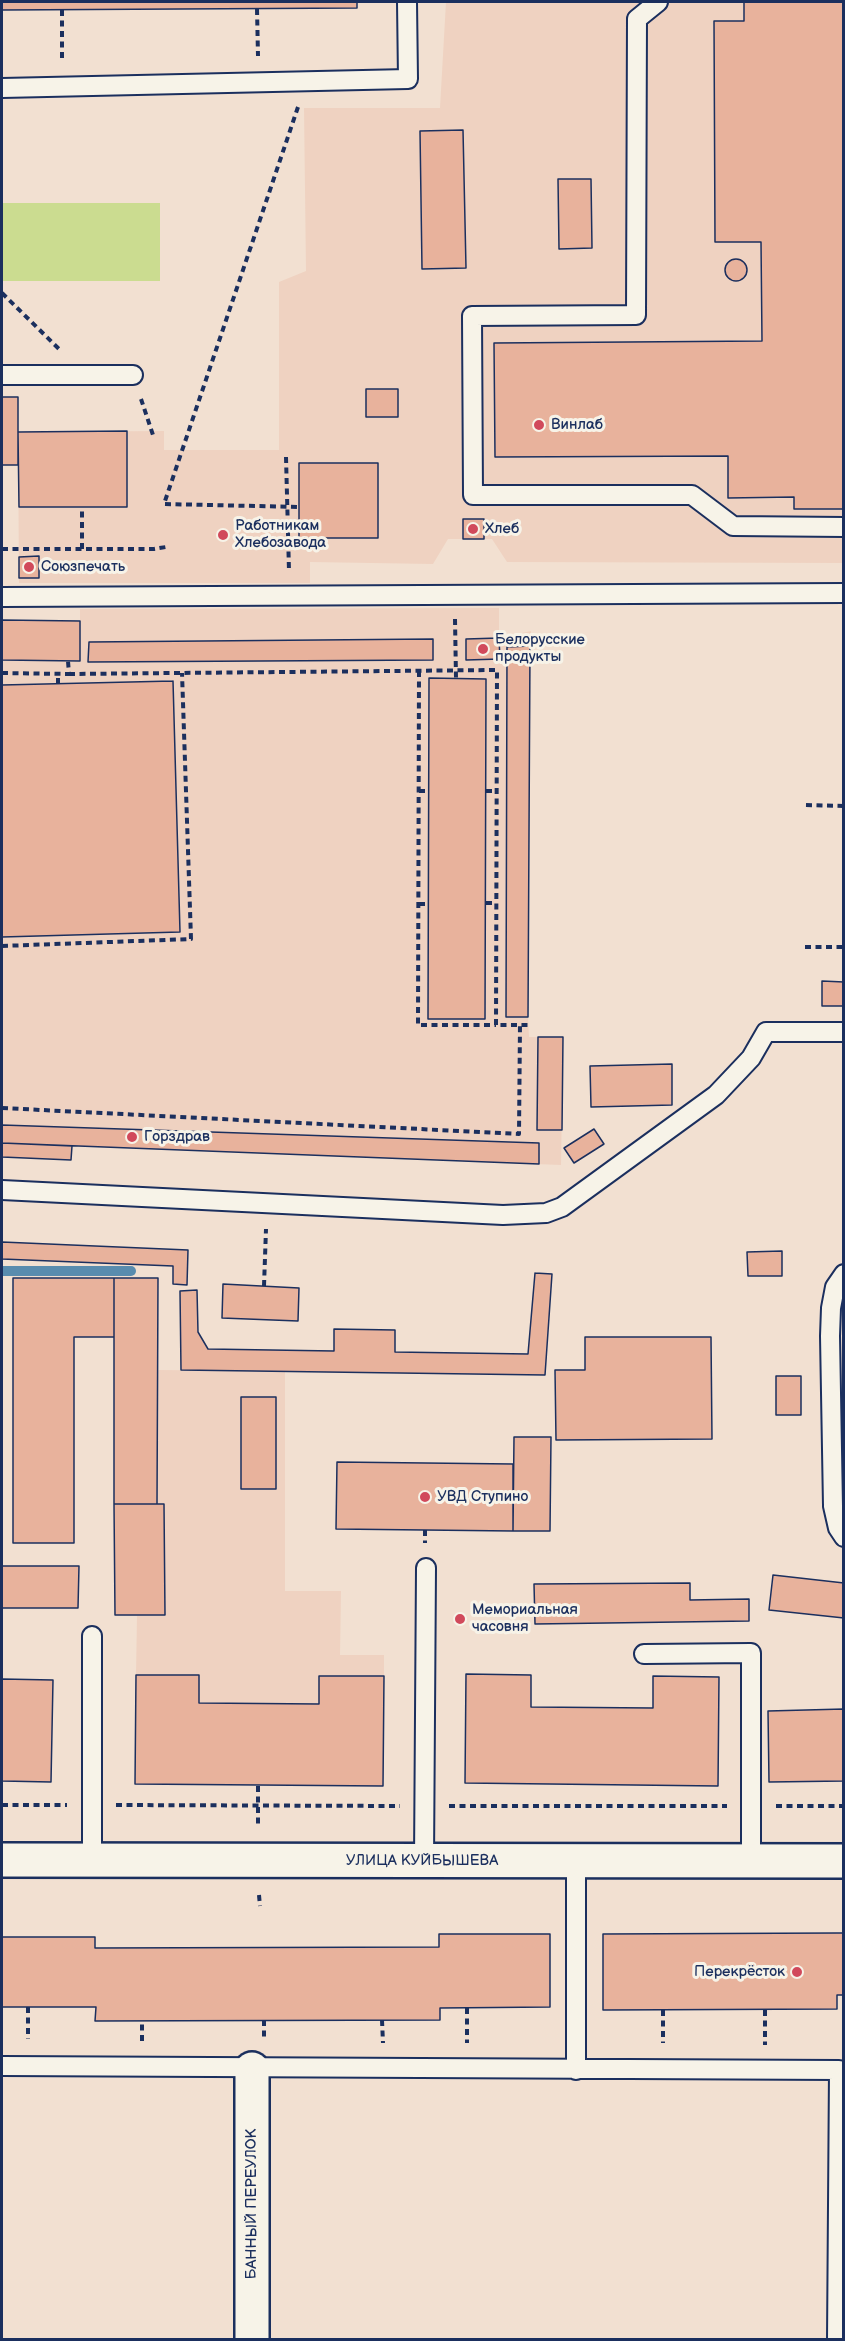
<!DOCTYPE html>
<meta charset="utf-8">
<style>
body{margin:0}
#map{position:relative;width:845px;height:2341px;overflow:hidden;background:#f2e0d1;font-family:"Balsamiq Sans",sans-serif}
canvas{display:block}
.frame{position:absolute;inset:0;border:3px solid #1b2f5e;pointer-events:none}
</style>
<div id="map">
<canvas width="845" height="2341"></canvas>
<div class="frame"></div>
</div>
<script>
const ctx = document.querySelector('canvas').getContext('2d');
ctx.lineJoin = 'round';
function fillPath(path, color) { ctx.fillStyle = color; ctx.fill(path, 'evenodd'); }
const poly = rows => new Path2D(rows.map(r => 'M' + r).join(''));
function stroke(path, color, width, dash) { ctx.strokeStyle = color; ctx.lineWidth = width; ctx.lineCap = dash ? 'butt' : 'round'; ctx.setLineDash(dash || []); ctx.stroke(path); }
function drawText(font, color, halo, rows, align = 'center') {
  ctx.font = font + ' "Balsamiq Sans",sans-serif'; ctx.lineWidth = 6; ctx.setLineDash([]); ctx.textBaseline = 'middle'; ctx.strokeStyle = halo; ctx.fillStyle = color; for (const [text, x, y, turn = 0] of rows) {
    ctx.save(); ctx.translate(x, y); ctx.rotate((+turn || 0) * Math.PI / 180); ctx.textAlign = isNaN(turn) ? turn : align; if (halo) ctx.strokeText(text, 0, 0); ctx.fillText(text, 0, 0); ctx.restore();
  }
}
fillPath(poly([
 [446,2,843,2,843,563,507,562,492,539,448,539,433,564,310,562,310,583,19,583,18,432,164,431,164,450,279,450,279,282,306,271,304,108,440,108],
 [499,608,499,638,531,631,528,1017,529,1037,563,1037,561,1165,2,1143,2,660,80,661,80,609],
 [114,1278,158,1278,158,1370,285,1371,285,1591,341,1591,340,1655,384,1655,384,1676,320,1676,319,1704,199,1703,199,1675,136,1675,137,1616,115,1615]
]), '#efd2c1');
fillPath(poly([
 [2,203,160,203,160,281,2,281]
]), '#cbdc90');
stroke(poly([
 [2,1271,131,1271]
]), '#598cae', 10);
const building = poly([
 [2,2,357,2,357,8,2,10,2,2],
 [744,2,844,2,844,509,794,509,794,497,728,498,728,456,495,457,494,343,762,341,761,242,715,242,714,21,744,21,744,2],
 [463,130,466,268,422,269,420,131,463,130],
 [558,179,591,179,592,248,559,249,558,179],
 '725 270a11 11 0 1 1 22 0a11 11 0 1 1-22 0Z',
 [366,389,398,389,398,417,366,417,366,389],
 [2,397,18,397,18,465,2,465,2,397],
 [127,431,127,507,19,507,18,432,127,431],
 [299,463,378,463,378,538,299,538,299,463],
 [463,519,484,519,484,539,463,539,463,519],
 [39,556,39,578,19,578,19,557,39,556],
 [2,620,80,621,80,661,2,660,2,620],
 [499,638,500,659,466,660,466,639,499,638],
 [433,639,433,660,88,662,89,642,433,639],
 [530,646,528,1017,506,1017,507,647,530,646],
 [429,678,486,679,485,1019,428,1019,429,678],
 [173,681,180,932,2,937,2,685,173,681],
 [822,981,844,982,844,1006,822,1006,822,981],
 [538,1037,563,1037,562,1130,537,1130,538,1037],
 [672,1064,672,1105,591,1107,590,1066,672,1064],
 [2,1125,539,1143,539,1164,2,1143,2,1125],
 [594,1129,604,1144,574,1163,564,1148,594,1129],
 [2,1143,72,1146,71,1160,2,1157,2,1143],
 [2,1242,188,1250,187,1285,173,1284,173,1266,2,1259,2,1242],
 [782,1251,782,1276,748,1276,747,1252,782,1251],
 [535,1273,552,1274,545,1375,181,1370,180,1291,197,1290,198,1332,208,1349,334,1351,334,1329,395,1330,395,1352,528,1354,535,1273],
 [13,1278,114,1278,114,1337,74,1337,74,1543,13,1543,13,1278],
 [114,1278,158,1278,157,1504,114,1504,114,1278],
 [223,1284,299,1288,298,1321,222,1318,223,1284],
 [585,1337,711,1337,712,1439,556,1440,555,1370,585,1370,585,1337],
 [776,1376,801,1376,801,1415,776,1415,776,1376],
 [241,1397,276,1397,276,1489,241,1489,241,1397],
 [514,1437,551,1437,550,1531,513,1531,514,1437],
 [337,1462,513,1464,513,1531,336,1529,337,1462],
 [114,1504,164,1504,165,1615,115,1615,114,1504],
 [2,1566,79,1566,78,1608,2,1608,2,1566],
 [773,1575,844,1583,844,1618,769,1610,773,1575],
 [690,1583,690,1600,749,1599,749,1621,535,1624,534,1584,690,1583],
 [466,1674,531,1675,531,1707,653,1708,653,1676,719,1677,718,1786,465,1783,466,1674],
 [136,1675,199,1675,199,1703,319,1704,319,1676,384,1676,383,1786,135,1784,136,1675],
 [2,1679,53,1680,51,1782,2,1781,2,1679],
 [844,1709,844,1781,769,1782,768,1711,844,1709],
 [837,1933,844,1933,844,1995,837,1995,837,2009,603,2010,603,1934,837,1933],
 [439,1934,550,1934,550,2007,440,2008,440,2020,95,2021,96,2007,2,2007,2,1937,95,1937,95,1948,439,1947,439,1934]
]);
fillPath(building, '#e8b29c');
stroke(building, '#1b2f5e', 1.5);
const service = poly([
 [658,2,637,19,636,315,472,316,473,495,692,495,733,526,844,527],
 [2,88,408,79,407,2],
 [2,375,133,375],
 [2,597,844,593],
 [2,1190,503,1215,546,1213,562,1207,716,1095,751,1058,766,1032,844,1032],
 [844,1274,835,1287,831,1308,830,1336,833,1506,838,1528,844,1537],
 [644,1654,751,1653,751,1861],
 [92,1860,92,1636],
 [424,1861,426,1568],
 [576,1861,576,2070],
 [2,2066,839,2070,837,2340]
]);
const minor = poly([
 [252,2340,252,2069]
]);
const secondary = poly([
 [2,1860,844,1861]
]);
stroke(service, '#1b2f5e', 22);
stroke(minor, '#1b2f5e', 38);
stroke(secondary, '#1b2f5e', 38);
stroke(poly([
 [257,9,258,56],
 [62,10,62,60],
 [298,107,164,504,300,507],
 [2,293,59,349],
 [141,399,153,435],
 [286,457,289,571],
 [2,549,154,549,166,547],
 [82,549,82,507],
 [455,619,456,678],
 [419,671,418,1025,496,1025],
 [2,673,69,674,68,661],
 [69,674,497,670,496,1025,529,1025],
 [58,684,58,673],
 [419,791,429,791],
 [486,791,497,791],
 [806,805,844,806],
 [486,903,496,903],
 [419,904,428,904],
 [2,946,191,939,182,673],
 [805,947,844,947],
 [2,1108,519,1134,520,1025],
 [264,1286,266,1229],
 [425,1530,425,1543],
 [258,1786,258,1827],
 [2,1805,67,1805],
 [116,1805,400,1806],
 [449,1806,727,1806],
 [776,1806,844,1806],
 [259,1895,260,1906],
 [28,2007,28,2039],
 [467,2008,467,2043],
 [663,2010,663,2043],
 [765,2010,765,2045],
 [264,2020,264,2038],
 [382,2020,383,2043],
 [142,2041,142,2021]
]), '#1b2f5e', 4, [6, 4.5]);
stroke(service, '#f7f3e8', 18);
stroke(minor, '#f7f3e8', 33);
stroke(secondary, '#f7f3e8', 33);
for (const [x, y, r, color] of [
 [539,425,6,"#d1495b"],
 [473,529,6,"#d1495b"],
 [223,535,6,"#d1495b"],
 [29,567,6,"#d1495b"],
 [483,649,6,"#d1495b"],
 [132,1137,6,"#d1495b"],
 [425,1497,6,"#d1495b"],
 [460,1619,6,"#d1495b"],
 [797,1972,6,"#d1495b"]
]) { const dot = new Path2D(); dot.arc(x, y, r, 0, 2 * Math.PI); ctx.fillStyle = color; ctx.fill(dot); stroke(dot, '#f7f3e8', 2); }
drawText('15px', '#1b2f5e', '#f7f3e8', [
 ["Винлаб",551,425],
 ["Работникам",235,526],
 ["Хлебозавода",235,543],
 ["Хлеб",485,529],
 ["Союзпечать",41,567],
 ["Белорусские",495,640],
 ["продукты",495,657],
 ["Горздрав",144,1137],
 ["УВД Ступино",437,1497],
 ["Мемориальная",472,1610],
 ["часовня",472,1627],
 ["Перекрёсток",785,1972,"right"]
], 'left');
drawText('15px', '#1b2f5e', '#f7f3e8', [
 ["УЛИЦА КУЙБЫШЕВА",422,1861],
 ["БАННЫЙ ПЕРЕУЛОК",252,2204,-90]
]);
</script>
